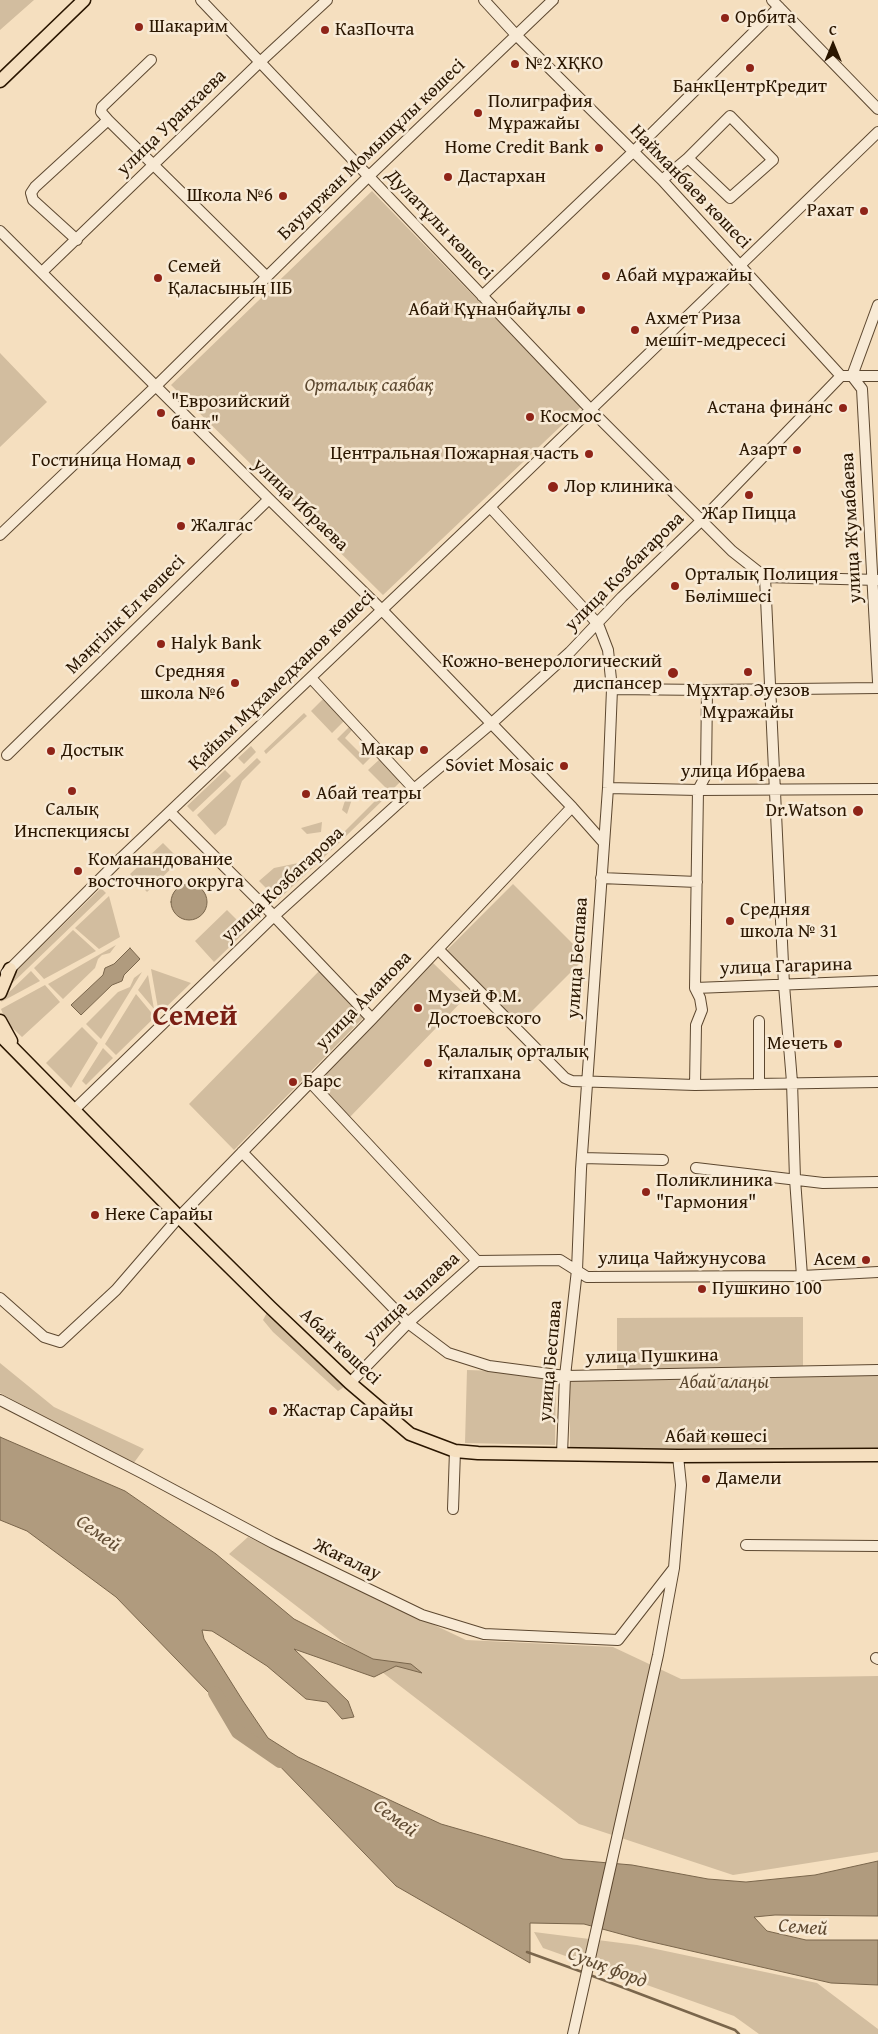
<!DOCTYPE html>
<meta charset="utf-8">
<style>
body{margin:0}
#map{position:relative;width:878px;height:2034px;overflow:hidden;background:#f5dfbf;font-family:"Gentium Book Plus",serif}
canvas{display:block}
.north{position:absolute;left:808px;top:20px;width:50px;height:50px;-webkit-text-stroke:4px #f8ead5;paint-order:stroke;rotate:0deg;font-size:14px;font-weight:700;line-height:20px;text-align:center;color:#2a1600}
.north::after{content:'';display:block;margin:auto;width:18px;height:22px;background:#2a1600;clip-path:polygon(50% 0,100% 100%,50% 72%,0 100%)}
</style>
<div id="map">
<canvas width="878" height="2034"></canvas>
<div class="north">С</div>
</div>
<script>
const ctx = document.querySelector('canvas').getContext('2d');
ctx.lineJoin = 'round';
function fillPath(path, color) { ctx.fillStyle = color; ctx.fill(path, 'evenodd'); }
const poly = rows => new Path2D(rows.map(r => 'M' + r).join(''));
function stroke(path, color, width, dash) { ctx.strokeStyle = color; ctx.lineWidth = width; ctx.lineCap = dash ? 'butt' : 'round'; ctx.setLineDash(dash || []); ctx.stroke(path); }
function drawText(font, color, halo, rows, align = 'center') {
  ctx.font = font + ' "Gentium Book Plus",serif'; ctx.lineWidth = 5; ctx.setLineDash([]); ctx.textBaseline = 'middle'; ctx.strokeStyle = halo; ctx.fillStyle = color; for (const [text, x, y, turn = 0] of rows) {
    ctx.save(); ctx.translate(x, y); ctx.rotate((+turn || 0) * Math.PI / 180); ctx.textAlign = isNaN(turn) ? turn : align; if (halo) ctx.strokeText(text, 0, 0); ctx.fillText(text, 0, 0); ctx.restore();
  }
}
fillPath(poly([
 [0,0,34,0,0,30],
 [372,191,581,407,383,595,171,385],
 [0,353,47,402,0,447],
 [324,698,345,720,332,733,311,711],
 [304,713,307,716,266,754,264,751],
 [351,725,353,729,345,738,364,757,373,748,377,751,363,765,337,739],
 [251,746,256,752,244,764,238,758],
 [257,758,261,762,242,781,226,825,215,835,197,815],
 [381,758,403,779,390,792,368,770],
 [225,770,231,776,193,812,187,806],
 [349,788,354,793,347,814,342,810],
 [382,794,386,797,345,837,342,834],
 [322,822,321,832,307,834,301,828],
 [337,840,340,842,278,900,259,881,274,868,313,860],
 [163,843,180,860,147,892,130,874],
 [513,884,586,957,517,1026,444,953],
 [101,888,106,893,2,993,16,971],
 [109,896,120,937,99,949,75,928],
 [227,910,247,930,214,962,195,941],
 [73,930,96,951,44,979,34,968],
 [116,945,110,953,102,955,98,959,95,968,63,999,48,984],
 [432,962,467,996,349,1118,314,1084],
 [151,969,191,983,159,1014],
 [320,970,366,1015,234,1150,189,1104],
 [31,971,40,981,1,1002,3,998],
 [142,972,101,1039,86,1024,118,992,130,987,134,978],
 [148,975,154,1009,138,990],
 [45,985,60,1002,22,1037,6,1022,1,1009],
 [136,994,155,1017,116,1055,105,1044],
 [82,1027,98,1043,71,1088,46,1063],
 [103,1048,113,1058,86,1085,82,1081],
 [270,1307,350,1383,338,1391,273,1332,263,1320],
 [803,1317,803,1369,878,1369,878,1448,570,1449,570,1370,617,1370,617,1318],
 [0,1363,54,1407,144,1449,133,1464,0,1393],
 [467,1370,556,1373,555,1445,465,1443],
 [248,1537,466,1640,613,1647,681,1679,878,1676,878,1852,733,1875,579,1824,229,1554],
 [534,1932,637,1945,817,1983,878,2029,878,2034,759,2034,734,2016,543,1948]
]), '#d2bd9f');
const water = poly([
 '171 902a18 18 0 1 1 36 0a18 18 0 1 1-36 0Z',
 [130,948,140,959,124,975,122,981,112,985,81,1015,71,1005,103,975,105,968,114,964,130,948],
 [0,1437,125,1491,216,1554,294,1619,373,1659,411,1664,422,1673,396,1666,374,1677,294,1649,348,1701,354,1717,342,1719,327,1702,306,1699,267,1666,228,1641,212,1631,202,1630,204,1639,243,1701,268,1738,298,1757,441,1824,563,1859,632,1865,708,1879,746,1882,815,1875,878,1861,878,1916,775,1915,754,1917,767,1931,806,1940,878,1940,878,1985,831,1983,639,1939,584,1924,530,1923,530,1963,396,1886,116,1597,27,1531,0,1520,0,1437]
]);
fillPath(water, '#b09b7e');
stroke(water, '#7a664c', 1);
stroke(poly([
 [527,1952,585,1973],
 [590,1975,735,2030,739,2034]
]), '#7a664c', 2.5);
stroke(poly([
 [215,1693,238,1732,280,1761]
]), '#b09b7e', 14);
const minor = poly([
 [201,0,590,409,732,551,765,577,878,580],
 [484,0,517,36,662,180,841,376,878,376],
 [772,0,878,109],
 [108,120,266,276],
 [662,180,688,158,730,198,773,160,730,116,688,158],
 [0,231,269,499,382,610,572,807,604,843],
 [77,240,33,200,31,193,35,187,108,120,101,112,102,107,151,60],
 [42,272,260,62,327,0],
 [482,296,633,152,779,7],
 [852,376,862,389,878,682],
 [852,376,878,305],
 [490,507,598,624,608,650,612,689,608,788,581,1169,577,1270,565,1376,562,1454],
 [0,535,156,386,368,177,553,0],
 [765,577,784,985,792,1082,795,1179,802,1276],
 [311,678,414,789],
 [612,689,707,690,878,688],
 [7,755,269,499],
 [608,788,698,790,878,789],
 [170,812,274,916,372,1019],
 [601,878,697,882],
 [438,949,565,1078,572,1081,695,1085,878,1082],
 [6,973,120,859,490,507,878,132],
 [695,988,878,981],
 [759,1021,759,1084],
 [310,1082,477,1261,560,1260,587,1277,802,1276,878,1272],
 [695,1085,696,1025,702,1010,700,998,695,988,698,790,706,775,707,690],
 [74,1110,274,916,414,789,492,723,570,652,622,597,701,521,841,376],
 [242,1152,408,1323,448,1353,489,1366,565,1376,878,1370],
 [582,1158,663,1160],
 [696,1168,823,1183,878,1182],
 [0,1298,44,1337,60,1342,116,1290,179,1217,372,1019,572,807],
 [350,1383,408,1323,477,1261],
 [0,1400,142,1473,273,1543,422,1615,484,1634,618,1640,674,1568],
 [453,1509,455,1451],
 [746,1545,878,1546],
 [876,1658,878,1659],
 [573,2034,658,1655,674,1568,681,1485,678,1456]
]);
const major = poly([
 [0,81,84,0],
 [0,993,10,969],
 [0,1021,11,1041],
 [0,1035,179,1217,270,1307,350,1383,410,1434,455,1451,478,1453,678,1456,878,1455]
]);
stroke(minor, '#5d4830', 12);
stroke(major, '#2a1600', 15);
stroke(minor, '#f8ead5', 10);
stroke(major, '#f5dfbf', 12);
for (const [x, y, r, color] of [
 [725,18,5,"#8f2418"],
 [139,27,5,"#8f2418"],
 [325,30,5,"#8f2418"],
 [515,64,5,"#8f2418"],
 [750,68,5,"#8f2418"],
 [478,113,5,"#8f2418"],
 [599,148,5,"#8f2418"],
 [448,177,5,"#8f2418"],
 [283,196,5,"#8f2418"],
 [864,211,5,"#8f2418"],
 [606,276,5,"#8f2418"],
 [158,278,5,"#8f2418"],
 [581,310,5,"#8f2418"],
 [635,330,5,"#8f2418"],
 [843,408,5,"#8f2418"],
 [161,413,5,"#8f2418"],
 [530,417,5,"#8f2418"],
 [797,450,5,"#8f2418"],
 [589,454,5,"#8f2418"],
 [191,461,5,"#8f2418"],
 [553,487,6,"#8f2418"],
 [749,495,5,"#8f2418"],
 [181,526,5,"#8f2418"],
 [675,586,5,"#8f2418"],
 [161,644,5,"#8f2418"],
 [748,672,5,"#8f2418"],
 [673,673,6,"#8f2418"],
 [235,683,5,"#8f2418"],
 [424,750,5,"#8f2418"],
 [51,751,5,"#8f2418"],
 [564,766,5,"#8f2418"],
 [72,791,5,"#8f2418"],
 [306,794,5,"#8f2418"],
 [858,811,6,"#8f2418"],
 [78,871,5,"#8f2418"],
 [730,921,5,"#8f2418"],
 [418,1008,5,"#8f2418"],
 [838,1044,5,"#8f2418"],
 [428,1063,5,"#8f2418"],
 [293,1082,5,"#8f2418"],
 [646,1192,5,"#8f2418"],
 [95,1215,5,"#8f2418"],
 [866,1260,5,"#8f2418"],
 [702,1289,5,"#8f2418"],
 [273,1411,5,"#8f2418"],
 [706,1479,5,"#8f2418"]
]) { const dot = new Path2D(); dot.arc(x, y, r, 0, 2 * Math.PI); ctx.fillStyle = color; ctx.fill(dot); stroke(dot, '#f8ead5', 2); }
drawText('19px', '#2a1600', '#f8ead5', [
 ["Орбита",735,18],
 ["Шакарим",149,27],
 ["КазПочта",335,30],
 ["№2 ХҚКО",525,64],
 ["БанкЦентрКредит",750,87,"center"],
 ["Полиграфия",488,102],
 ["Мұражайы",488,124],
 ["Home Credit Bank",589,148,"right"],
 ["Дастархан",458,177],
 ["Школа №6",273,196,"right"],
 ["Рахат",854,211,"right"],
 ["Семей",168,267],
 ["Қаласының ІІБ",168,289],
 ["Абай мұражайы",616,276],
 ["Абай Құнанбайұлы",571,310,"right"],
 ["Ахмет Риза",645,319],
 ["мешіт-медресесі",645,341],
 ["\"Еврозийский",171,402],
 ["банк\"",171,424],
 ["Астана финанс",833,408,"right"],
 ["Космос",540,417],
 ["Азарт",787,450,"right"],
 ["Центральная Пожарная часть",579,454,"right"],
 ["Гостиница Номад",181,461,"right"],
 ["Лор клиника",564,487],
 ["Жар Пицца",749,514,"center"],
 ["Жалгас",191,526],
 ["Орталық Полиция",685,575],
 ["Бөлімшесі",685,597],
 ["Halyk Bank",171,644],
 ["Кожно-венерологический",662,662,"right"],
 ["диспансер",662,684,"right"],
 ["Средняя",225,672,"right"],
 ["школа №6",225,694,"right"],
 ["Мұхтар Әуезов",748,691,"center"],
 ["Мұражайы",748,713,"center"],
 ["Макар",414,750,"right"],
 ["Достык",61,751],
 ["Soviet Mosaic",554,766,"right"],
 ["Абай театры",316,794],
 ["Салық",72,810,"center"],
 ["Инспекциясы",72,832,"center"],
 ["Dr.Watson",847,811,"right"],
 ["Команандование",88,860],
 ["восточного округа",88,882],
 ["Средняя",740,910],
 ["школа № 31",740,932],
 ["Музей Ф.М.",428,997],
 ["Достоевского",428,1019],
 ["Мечеть",828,1044,"right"],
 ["Қалалық орталық",438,1052],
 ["кітапхана",438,1074],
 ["Барс",303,1082],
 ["Поликлиника",656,1181],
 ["\"Гармония\"",656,1203],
 ["Неке Сарайы",105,1215],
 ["Асем",856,1260,"right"],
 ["Пушкино 100",712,1289],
 ["Жастар Сарайы",283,1411],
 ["Дамели",716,1479]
], 'left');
drawText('19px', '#2a1600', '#f8ead5', [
 ["улица Уранхаева",172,123,-44],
 ["Бауыржан Момышұлы көшесі",372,150,-44],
 ["Найманбаев көшесі",690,187,46],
 ["Дулатұлы көшесі",439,225,46],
 ["улица Ибраева",300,505,44],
 ["улица Жумабаева",852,528,-93],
 ["улица Козбагарова",625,572,-45],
 ["Мәңгілік Ел көшесі",126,615,-45],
 ["Қайым Мұхамедханов көшесі",282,681,-44],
 ["улица Ибраева",743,772],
 ["улица Козбагарова",283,885,-43],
 ["улица Беспава",578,958,-86],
 ["улица Гагарина",786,967,-2],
 ["улица Аманова",364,1001,-46],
 ["улица Чайжунусова",682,1259],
 ["улица Чапаева",412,1298,-43],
 ["Абай көшесі",340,1347,43],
 ["улица Пушкина",652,1357,-1],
 ["улица Беспава",551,1361,-85],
 ["Абай көшесі",716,1437],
 ["Жағалау",347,1560,26]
]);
drawText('italic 19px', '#5c4830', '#f8ead5', [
 ["Орталық саябақ",369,386],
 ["Абай алаңы",724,1383]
]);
drawText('italic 20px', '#604b32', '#f8ead5', [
 ["Семей",98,1534,35],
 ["Семей",395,1819,36],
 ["Семей",803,1928,4],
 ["Суық форд",607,1968,21]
]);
drawText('bold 29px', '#7a1f14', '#f8ead5', [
 ["Семей",195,1018]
]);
</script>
